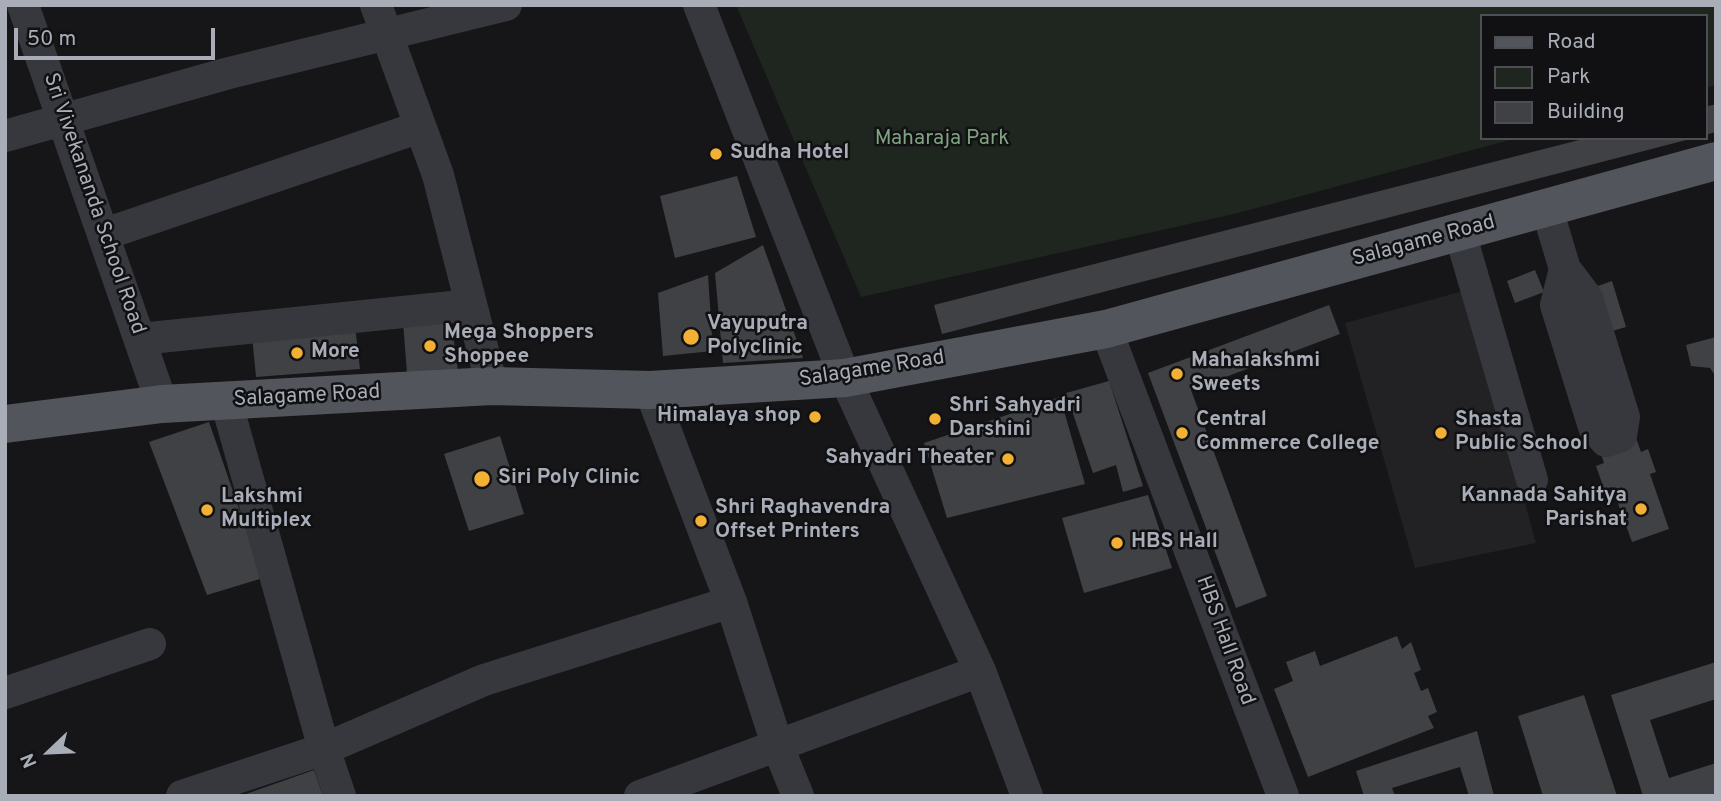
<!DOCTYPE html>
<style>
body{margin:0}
#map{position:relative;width:1721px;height:801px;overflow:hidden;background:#161618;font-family:Overpass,sans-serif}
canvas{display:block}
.frame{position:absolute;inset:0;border:7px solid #a8adb8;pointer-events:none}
.legend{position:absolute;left:1480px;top:14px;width:228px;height:126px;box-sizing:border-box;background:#111113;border:2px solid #4d4f55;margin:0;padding:9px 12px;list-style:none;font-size:21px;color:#a8adb8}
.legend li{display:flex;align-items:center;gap:14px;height:35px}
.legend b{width:35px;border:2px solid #4d4f55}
.north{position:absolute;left:14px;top:717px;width:70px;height:70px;-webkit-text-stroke:5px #111113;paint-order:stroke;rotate:247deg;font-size:19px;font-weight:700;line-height:28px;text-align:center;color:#a8adb8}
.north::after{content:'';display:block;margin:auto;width:24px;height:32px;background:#a8adb8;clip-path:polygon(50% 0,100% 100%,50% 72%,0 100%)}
.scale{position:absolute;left:14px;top:28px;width:201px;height:32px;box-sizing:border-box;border:4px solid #a8adb8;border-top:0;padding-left:9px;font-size:21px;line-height:24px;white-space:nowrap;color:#a8adb8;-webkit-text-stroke:5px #111113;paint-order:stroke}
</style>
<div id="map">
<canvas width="1721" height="801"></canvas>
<div class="frame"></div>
<ul class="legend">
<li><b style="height:9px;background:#53555c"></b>Road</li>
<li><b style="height:19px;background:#1e261f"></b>Park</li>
<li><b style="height:19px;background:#404145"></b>Building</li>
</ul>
<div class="north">N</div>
<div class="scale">50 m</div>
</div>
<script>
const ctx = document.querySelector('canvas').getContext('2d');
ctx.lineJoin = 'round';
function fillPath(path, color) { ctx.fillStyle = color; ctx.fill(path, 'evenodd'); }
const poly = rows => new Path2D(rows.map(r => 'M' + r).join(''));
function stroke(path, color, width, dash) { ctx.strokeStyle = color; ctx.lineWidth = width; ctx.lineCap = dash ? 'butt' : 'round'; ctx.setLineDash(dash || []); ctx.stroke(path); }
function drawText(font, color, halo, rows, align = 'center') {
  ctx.font = font + ' Overpass,sans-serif'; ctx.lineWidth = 5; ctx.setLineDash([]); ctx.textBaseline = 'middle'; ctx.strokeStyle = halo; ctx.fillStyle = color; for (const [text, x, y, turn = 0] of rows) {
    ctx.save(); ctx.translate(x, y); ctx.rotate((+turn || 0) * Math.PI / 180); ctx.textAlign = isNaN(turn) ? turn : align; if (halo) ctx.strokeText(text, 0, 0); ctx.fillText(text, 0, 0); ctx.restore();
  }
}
fillPath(poly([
 [1467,290,1536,543,1415,568,1345,323]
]), '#222225');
fillPath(poly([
 [736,5,1716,5,1716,85,1705,88,1705,16,1481,16,1481,138,1517,138,1238,213,861,297]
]), '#1e261f');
fillPath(poly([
 [1716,104,1716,132,1705,135,1705,107],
 [1587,138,1690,139,942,334,934,305],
 [737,176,756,237,675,258,660,196],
 [763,245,803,358,723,363,715,273],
 [1535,270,1544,292,1515,303,1507,281],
 [708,275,713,351,663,356,658,293],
 [1612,281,1626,327,1609,332,1595,287],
 [1329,305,1340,334,1191,390,1267,596,1236,608,1148,373],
 [451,320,458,371,407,373,403,322],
 [355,326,360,369,256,377,252,335],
 [1716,337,1716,377,1710,368,1691,366,1686,345],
 [1109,381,1143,486,1123,492,1116,465,1093,473,1066,393],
 [1060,397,1085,484,947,518,924,443],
 [209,422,263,578,207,595,149,442],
 [500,436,524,514,469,531,444,454],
 [1636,438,1641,452,1648,449,1656,472,1650,474,1669,529,1632,542,1612,487,1604,489,1596,466,1604,463,1600,451],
 [1148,495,1172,568,1084,593,1062,518],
 [1397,636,1402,649,1411,642,1421,670,1414,673,1421,691,1428,688,1437,712,1428,716,1434,728,1308,777,1274,689,1293,681,1286,662,1315,651,1320,666],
 [1716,662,1716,699,1650,720,1669,778,1716,763,1716,793,1706,796,1643,796,1611,695],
 [1584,695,1617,796,1543,796,1518,716],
 [1477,731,1494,796,1469,796,1460,767,1392,788,1395,796,1364,796,1356,771],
 [314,770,323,796,243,796,243,795]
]), '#404145');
stroke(poly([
 [23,5,162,404],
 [376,5,438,175,492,386],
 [699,5,845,378,980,671,1027,796],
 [5,136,229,73,506,5],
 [1547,209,1565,269,1587,298,1624,417,1621,436,1606,441,1594,427,1556,305,1565,269],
 [1460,233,1532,480],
 [105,234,420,127],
 [1106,329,1283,796],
 [140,339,471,305],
 [650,390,731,602,777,744,798,796],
 [226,401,324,749,340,796],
 [5,693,150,644],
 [182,796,324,749,484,680,731,602],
 [640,796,980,671]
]), '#37383d', 32);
stroke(poly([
 [5,424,162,404,492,386,650,390,845,378,1106,329,1716,161]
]), '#53555c', 38);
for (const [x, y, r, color] of [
 [716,154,7,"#f2b134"],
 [691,337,9,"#f2b134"],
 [430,346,7,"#f2b134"],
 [297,353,7,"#f2b134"],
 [1177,374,7,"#f2b134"],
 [815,417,7,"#f2b134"],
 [935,419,7,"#f2b134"],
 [1182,433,7,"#f2b134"],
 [1441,433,7,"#f2b134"],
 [1008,459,7,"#f2b134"],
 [482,479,9,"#f2b134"],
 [1641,509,7,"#f2b134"],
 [207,510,7,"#f2b134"],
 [701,521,7,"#f2b134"],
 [1117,543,7,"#f2b134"]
]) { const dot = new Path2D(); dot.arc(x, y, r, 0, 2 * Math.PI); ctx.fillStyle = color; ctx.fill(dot); stroke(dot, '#111113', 2.5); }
drawText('21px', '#7fa381', '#111113', [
 ["Maharaja Park",942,140]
]);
drawText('bold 21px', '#a8adb8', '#111113', [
 ["Sudha Hotel",730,154],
 ["Vayuputra",707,325],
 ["Polyclinic",707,349],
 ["Mega Shoppers",444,334],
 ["Shoppee",444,358],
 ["More",311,353],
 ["Mahalakshmi",1191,362],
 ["Sweets",1191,386],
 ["Shri Sahyadri",949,407],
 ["Darshini",949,431],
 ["Himalaya shop",801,417,"right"],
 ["Central",1196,421],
 ["Commerce College",1196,445],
 ["Shasta",1455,421],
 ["Public School",1455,445],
 ["Sahyadri Theater",994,459,"right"],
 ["Siri Poly Clinic",498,479],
 ["Kannada Sahitya",1627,497,"right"],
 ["Parishat",1627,521,"right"],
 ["Lakshmi",221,498],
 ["Multiplex",221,522],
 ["Shri Raghavendra",715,509],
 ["Offset Printers",715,533],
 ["HBS Hall",1131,543]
], 'left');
drawText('21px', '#a8adb8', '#111113', [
 ["Sri Vivekananda School Road",93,204,71],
 ["Salagame Road",1424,242,-15],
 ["Salagame Road",872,370,-9],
 ["Salagame Road",307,397,-3],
 ["HBS Hall Road",1224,641,70]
]);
</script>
